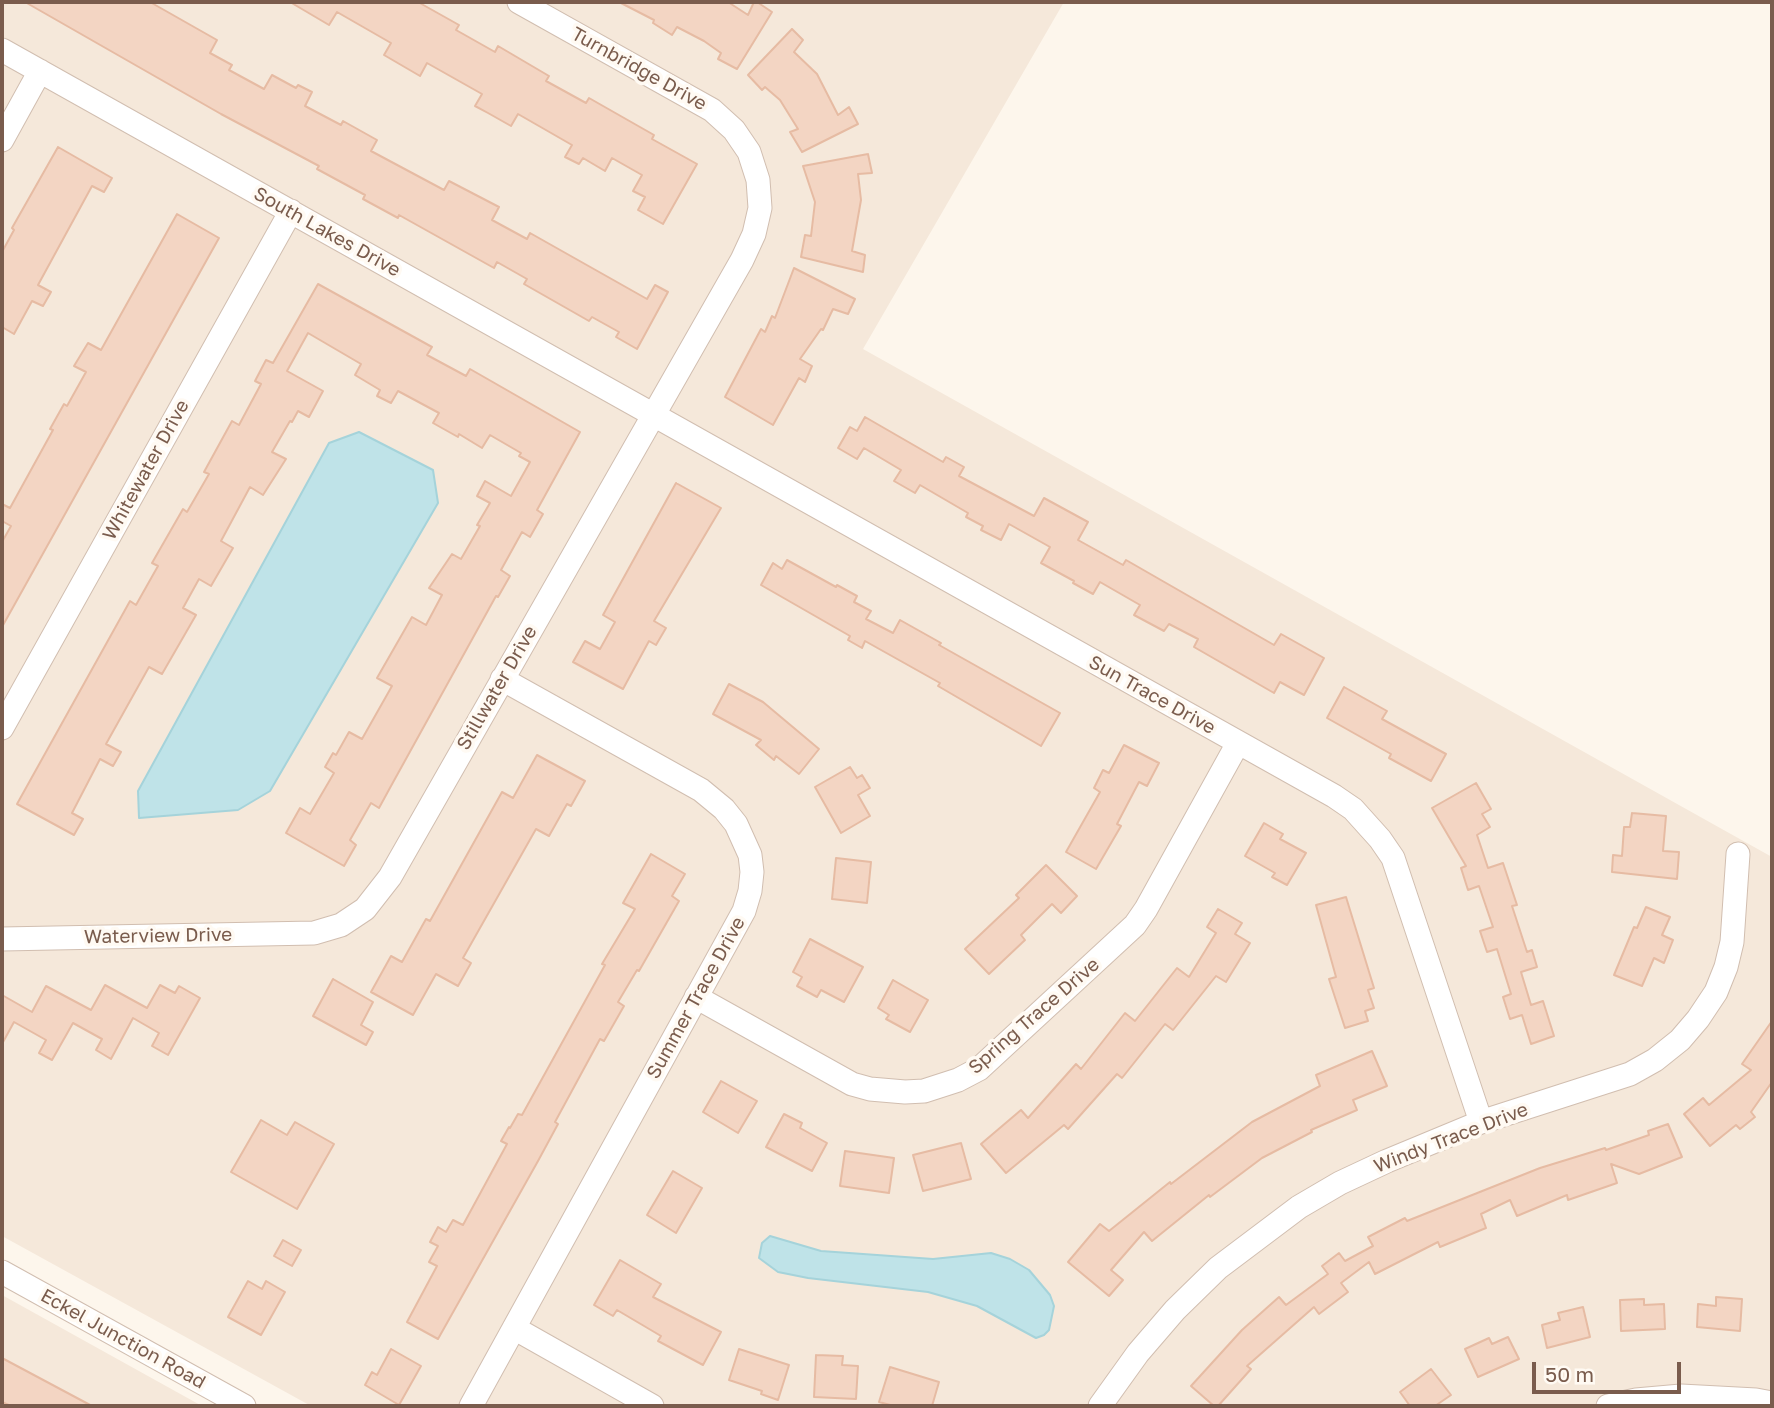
<!DOCTYPE html>
<style>
body{margin:0}
#map{position:relative;width:1774px;height:1408px;overflow:hidden;background:#fdf6ec;font-family:"Golos Text",sans-serif}
canvas{display:block}
.frame{position:absolute;inset:0;border:4px solid #7a5c4d;pointer-events:none}
.scale{position:absolute;left:1532px;top:1362px;width:149px;height:32px;box-sizing:border-box;border:4px solid #7a5c4d;border-top:0;padding-left:9px;font-size:21px;line-height:24px;white-space:nowrap;color:#7a5c4d;-webkit-text-stroke:5px #fffaf3;paint-order:stroke}
</style>
<div id="map">
<canvas width="1774" height="1408"></canvas>
<div class="frame"></div>
<div class="scale">50 m</div>
</div>
<script>
const ctx = document.querySelector('canvas').getContext('2d');
ctx.lineJoin = 'round';
function fillPath(path, color) { ctx.fillStyle = color; ctx.fill(path, 'evenodd'); }
const poly = rows => new Path2D(rows.map(r => 'M' + r).join(''));
function stroke(path, color, width, dash) { ctx.strokeStyle = color; ctx.lineWidth = width; ctx.lineCap = dash ? 'butt' : 'round'; ctx.setLineDash(dash || []); ctx.stroke(path); }
function drawText(font, color, halo, rows, align = 'center') {
  ctx.font = font + ' "Golos Text",sans-serif'; ctx.lineWidth = 7; ctx.setLineDash([]); ctx.textBaseline = 'middle'; ctx.strokeStyle = halo; ctx.fillStyle = color; for (const [text, x, y, turn = 0] of rows) {
    ctx.save(); ctx.translate(x, y); ctx.rotate((+turn || 0) * Math.PI / 180); ctx.textAlign = isNaN(turn) ? turn : align; if (halo) ctx.strokeText(text, 0, 0); ctx.fillText(text, 0, 0); ctx.restore();
  }
}
fillPath(poly([
 [2,2,1064,2,863,349,1772,857,1772,1406,311,1406,2,1236],
 [2,1295,202,1406,2,1406]
]), '#f5e8da');
const water = poly([
 [359,432,433,470,438,503,270,791,238,810,139,818,138,791,329,443,359,432],
 [770,1236,821,1251,933,1259,991,1253,1010,1259,1029,1270,1050,1295,1054,1306,1049,1330,1044,1335,1036,1338,977,1306,928,1292,808,1278,778,1272,759,1258,762,1243,770,1236]
]);
fillPath(water, '#bfe3e8');
stroke(water, '#a5d3da', 2);
const building = poly([
 [25,2,150,2,217,40,210,53,232,65,229,70,264,89,272,75,296,88,298,85,312,92,305,106,341,125,343,121,377,140,371,151,444,190,449,181,499,207,492,220,527,239,530,233,647,299,655,285,668,292,637,349,616,337,619,332,592,317,589,321,524,284,527,279,497,262,494,268,399,215,398,218,363,199,365,195,317,169,319,166,221,114,25,2],
 [290,2,418,2,459,25,456,30,495,52,498,46,549,76,546,81,586,103,589,98,654,135,652,139,697,164,663,224,638,210,645,197,633,191,642,175,612,158,605,171,583,158,579,164,565,157,572,145,518,114,511,126,488,113,475,106,482,94,427,63,420,76,384,55,391,43,337,12,329,25,290,2],
 [619,2,728,2,748,15,754,2,757,2,772,12,737,69,718,59,721,53,704,41,677,27,672,35,653,23,654,20,619,2],
 [792,29,803,40,794,52,817,74,838,115,849,107,858,124,802,152,790,132,798,129,780,100,765,87,762,90,748,75,792,29],
 [58,147,112,178,104,192,92,186,38,285,51,292,43,306,32,301,14,334,2,327,2,252,14,230,12,228,58,147],
 [868,154,872,173,858,174,861,200,852,251,865,255,863,272,801,257,805,235,811,236,815,202,803,166,868,154],
 [177,214,219,238,2,627,2,542,11,526,2,521,2,504,10,508,53,430,50,429,64,404,67,406,86,372,74,366,88,343,101,350,177,214],
 [794,268,855,299,848,314,833,309,823,330,821,329,800,359,812,366,805,382,799,378,773,425,725,397,761,329,765,332,772,316,775,318,794,268],
 [318,284,432,347,427,355,466,376,470,369,580,432,537,510,543,514,530,537,522,532,501,570,510,576,498,597,496,596,391,786,379,808,371,803,350,840,356,845,344,866,286,833,300,808,310,814,334,773,325,767,333,753,336,755,349,732,362,739,375,716,392,686,377,678,412,617,426,625,442,595,429,588,452,554,461,559,480,526,477,525,490,503,477,496,485,481,511,496,530,462,519,456,521,453,490,435,482,448,459,434,458,437,433,423,439,413,398,391,391,403,377,396,380,390,355,375,361,364,308,333,287,371,323,391,309,417,298,411,292,422,290,421,272,452,286,459,263,495,250,487,221,541,233,548,211,586,199,579,183,608,196,615,162,674,149,667,106,744,121,752,113,766,100,759,72,813,83,819,74,835,17,804,130,601,136,605,158,566,152,563,183,509,187,512,209,474,204,472,232,421,239,425,261,384,255,381,266,360,273,363,318,284],
 [865,417,943,462,946,457,964,467,959,476,1034,516,1044,498,1088,522,1078,540,1123,565,1126,560,1274,645,1281,634,1324,658,1304,695,1280,682,1274,693,1194,647,1198,639,1169,624,1164,631,1134,615,1140,605,1100,582,1093,594,1073,583,1074,581,1041,563,1050,547,1009,524,1001,540,981,530,983,526,966,517,968,513,920,485,915,493,894,481,901,470,864,448,857,459,838,448,850,427,857,431,865,417],
 [676,483,721,508,654,621,666,628,656,645,649,641,623,689,573,662,585,641,600,649,615,622,603,615,676,483],
 [787,560,836,587,837,585,857,596,854,602,871,611,866,619,893,633,900,620,941,643,939,645,1060,713,1041,746,938,686,940,683,865,641,862,648,848,640,850,636,761,585,773,563,782,569,787,560],
 [729,684,763,702,819,749,799,774,776,756,774,760,756,745,761,740,713,714,729,684],
 [1344,687,1387,711,1382,719,1446,754,1431,781,1389,758,1391,754,1327,718,1344,687],
 [1124,745,1159,763,1147,786,1139,782,1117,824,1121,826,1096,869,1066,852,1100,792,1094,788,1103,770,1109,773,1124,745],
 [537,755,585,781,571,806,567,804,549,836,536,829,463,958,471,963,458,986,436,974,413,1015,371,992,391,956,402,962,426,919,430,921,502,792,513,798,537,755],
 [850,767,857,778,862,775,870,788,858,795,870,816,841,833,815,787,850,767],
 [1476,783,1491,809,1482,814,1490,827,1477,835,1488,868,1503,863,1517,905,1512,906,1527,952,1532,950,1537,967,1521,972,1531,1005,1543,1001,1554,1036,1531,1044,1522,1015,1510,1019,1503,997,1511,994,1497,949,1487,952,1480,931,1493,927,1479,886,1468,890,1461,868,1466,866,1432,808,1476,783],
 [1632,813,1666,816,1663,851,1679,852,1677,879,1612,872,1613,855,1622,856,1624,827,1630,827,1632,813],
 [1264,823,1283,834,1280,839,1306,853,1287,885,1272,877,1275,873,1245,856,1264,823],
 [651,854,685,874,672,896,679,901,639,971,637,970,618,1002,624,1006,604,1041,600,1039,555,1122,558,1124,538,1161,438,1339,407,1322,437,1266,429,1262,438,1246,430,1242,438,1227,446,1232,453,1220,463,1225,507,1144,501,1141,509,1127,510,1128,518,1114,522,1115,605,965,602,964,635,909,623,903,651,854],
 [836,858,871,862,867,903,832,899,836,858],
 [1046,865,1077,896,1061,913,1052,904,1021,935,1025,940,989,974,965,949,1019,898,1016,895,1046,865],
 [1346,897,1374,988,1368,990,1374,1008,1365,1011,1368,1021,1345,1028,1329,979,1336,977,1316,905,1346,897],
 [1646,907,1670,917,1662,935,1673,940,1664,963,1654,958,1642,986,1614,975,1634,927,1637,928,1646,907],
 [1218,909,1242,923,1235,934,1250,943,1226,982,1216,976,1173,1030,1165,1024,1122,1078,1117,1074,1068,1129,1064,1125,1006,1173,981,1144,1021,1110,1028,1118,1076,1064,1081,1069,1125,1013,1135,1021,1177,968,1189,977,1216,933,1207,927,1218,909],
 [810,939,863,967,844,1002,821,990,817,997,797,986,802,977,793,972,810,939],
 [333,979,373,1002,361,1025,373,1032,366,1045,313,1016,333,979],
 [893,980,928,1000,910,1032,886,1019,889,1015,878,1008,893,980],
 [105,985,147,1008,160,985,175,993,179,986,200,998,168,1055,152,1046,159,1033,133,1018,111,1059,96,1050,102,1039,73,1023,52,1060,39,1053,46,1040,14,1022,2,1044,2,995,32,1012,46,986,91,1010,105,985],
 [1772,1021,1772,1082,1751,1112,1755,1117,1740,1129,1736,1125,1710,1146,1684,1114,1703,1098,1709,1105,1751,1070,1742,1064,1772,1021],
 [1372,1051,1387,1086,1353,1100,1357,1110,1311,1130,1312,1132,1262,1158,1210,1197,1209,1195,1152,1241,1144,1232,1111,1270,1123,1280,1109,1296,1068,1262,1100,1224,1109,1231,1170,1182,1171,1184,1252,1122,1320,1086,1316,1075,1372,1051],
 [721,1081,757,1101,738,1133,703,1112,721,1081],
 [784,1114,802,1123,800,1128,827,1143,812,1171,766,1147,784,1114],
 [261,1120,287,1135,295,1122,334,1144,297,1209,231,1172,261,1120],
 [1668,1124,1682,1157,1639,1174,1611,1164,1617,1183,1568,1200,1567,1195,1517,1216,1510,1200,1481,1214,1486,1228,1440,1247,1438,1242,1375,1274,1369,1262,1341,1283,1348,1292,1319,1314,1314,1307,1247,1366,1251,1369,1218,1406,1214,1406,1191,1386,1242,1330,1279,1297,1286,1305,1328,1274,1322,1266,1339,1253,1345,1261,1373,1246,1368,1237,1405,1218,1407,1221,1540,1168,1605,1148,1606,1150,1649,1135,1648,1131,1668,1124],
 [961,1143,971,1179,923,1191,913,1155,961,1143],
 [845,1151,894,1158,889,1193,840,1186,845,1151],
 [673,1171,702,1188,676,1233,647,1215,673,1171],
 [283,1240,301,1250,292,1266,274,1256,283,1240],
 [620,1260,661,1284,653,1297,721,1332,703,1365,658,1341,661,1336,617,1310,613,1316,594,1305,620,1260],
 [248,1281,262,1289,266,1281,285,1292,261,1335,228,1317,248,1281],
 [1716,1297,1742,1299,1740,1331,1697,1327,1698,1304,1716,1306,1716,1297],
 [1644,1299,1644,1305,1664,1304,1665,1329,1621,1331,1620,1300,1644,1299],
 [1583,1307,1590,1337,1547,1348,1542,1325,1560,1320,1558,1313,1583,1307],
 [1508,1337,1519,1359,1478,1377,1465,1349,1489,1338,1492,1344,1508,1337],
 [391,1349,421,1366,399,1405,365,1385,372,1372,377,1375,391,1349],
 [739,1349,789,1365,778,1400,761,1394,762,1391,729,1380,739,1349],
 [816,1355,843,1356,842,1365,858,1366,856,1399,814,1397,816,1355],
 [2,1358,92,1406,11,1406,2,1402,2,1358],
 [890,1367,939,1382,932,1406,894,1406,879,1402,890,1367],
 [1431,1369,1451,1395,1435,1406,1410,1406,1400,1392,1431,1369]
]);
fillPath(building, '#f3d5c3');
stroke(building, '#e6bba3', 2);
const street = poly([
 [2,50,1334,796,1353,809,1380,839,1393,858,1481,1122],
 [2,140,40,71],
 [2,728,291,211],
 [2,939,314,933,341,925,365,909,390,877,742,260,754,234,760,208,758,180,749,152,734,130,712,110,519,2],
 [696,997,852,1084,870,1089,905,1092,924,1091,958,1080,979,1069,1135,925,1146,909,1238,743],
 [2,1272,244,1406],
 [514,1328,652,1406],
 [471,1406,744,911,750,891,752,872,750,855,736,824,724,809,701,790,502,679],
 [1100,1406,1138,1353,1175,1310,1218,1268,1299,1207,1340,1183,1387,1161,1481,1122,1630,1074,1655,1060,1680,1040,1698,1019,1716,992,1726,967,1732,942,1738,854],
 [1608,1406,1636,1400,1681,1396,1756,1400,1772,1403]
]);
stroke(street, '#d1beb0', 25);
stroke(street, '#fff', 23);
drawText('19px', '#7a5c4d', '#fffaf3', [
 ["Turnbridge Drive",639,69,29],
 ["South Lakes Drive",327,232,29],
 ["Whitewater Drive",146,470,-61],
 ["Stillwater Drive",497,688,-60],
 ["Sun Trace Drive",1152,695,29],
 ["Waterview Drive",158,936,-1],
 ["Summer Trace Drive",696,998,-61],
 ["Spring Trace Drive",1034,1016,-41],
 ["Windy Trace Drive",1451,1138,-21],
 ["Eckel Junction Road",123,1339,29]
]);
</script>
